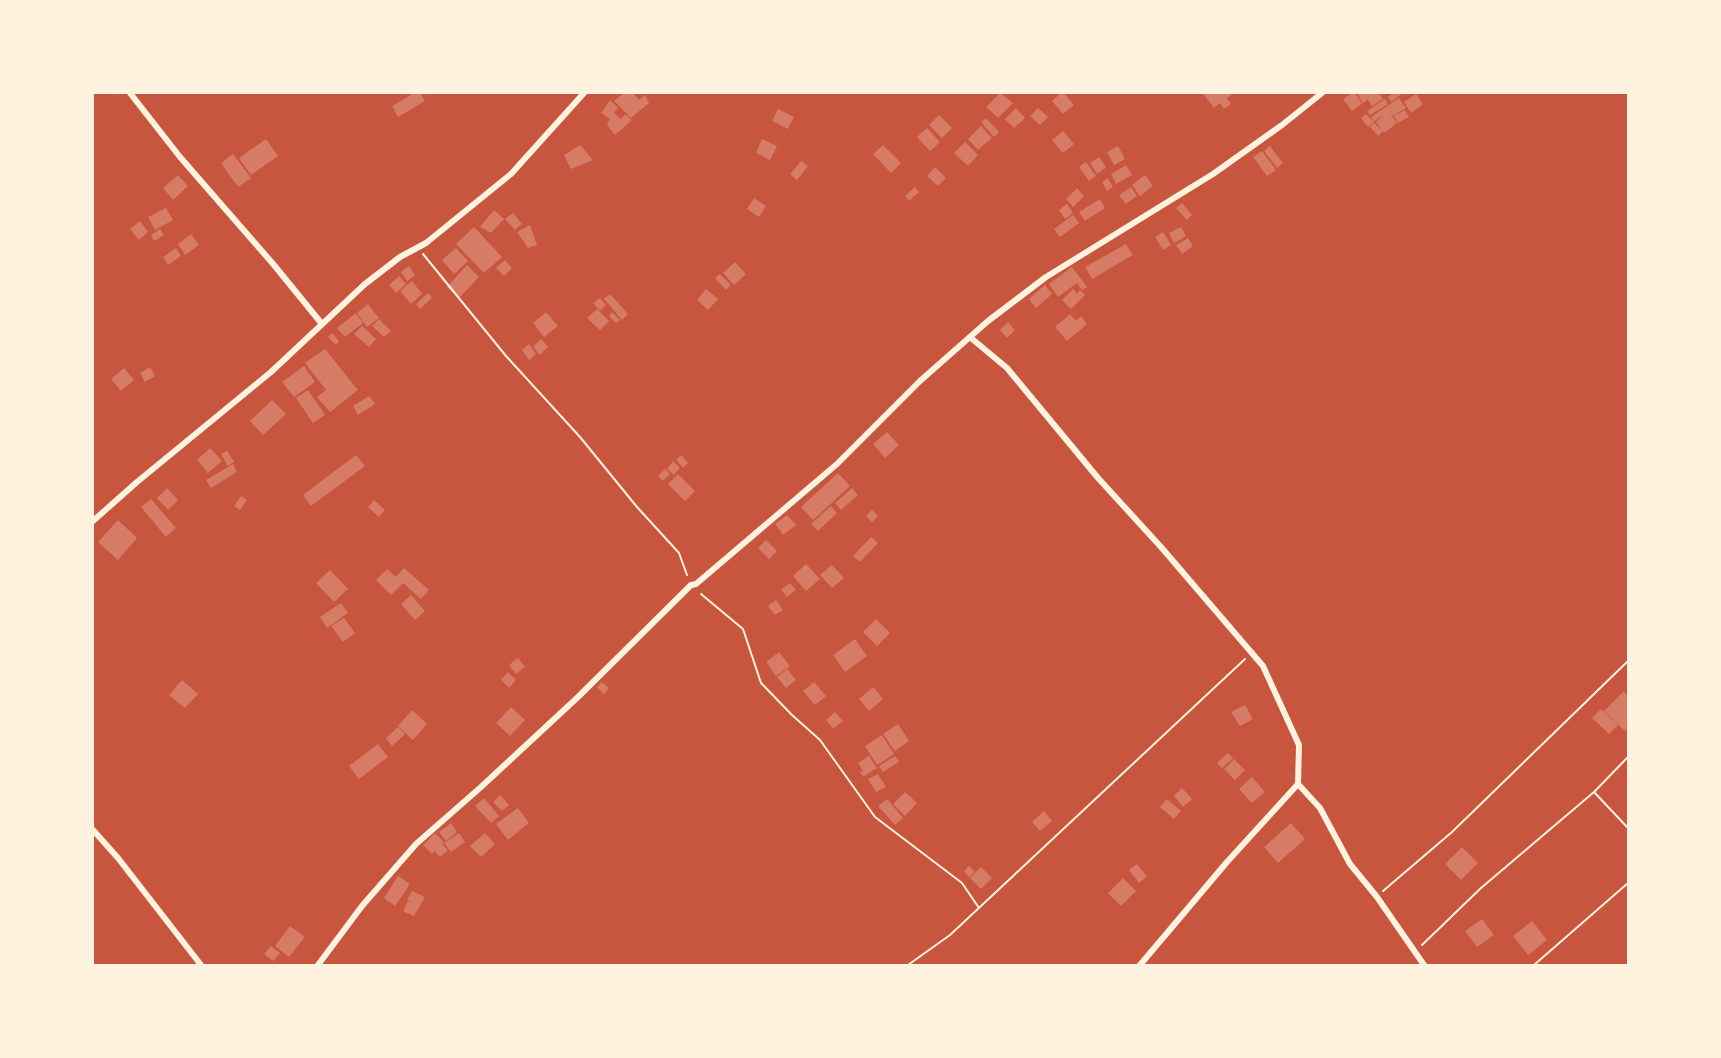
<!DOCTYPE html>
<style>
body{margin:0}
#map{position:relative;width:1721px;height:1058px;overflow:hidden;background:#c8553d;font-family:"PT Sans",sans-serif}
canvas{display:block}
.frame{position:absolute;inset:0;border:94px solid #fff3e0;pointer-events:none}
</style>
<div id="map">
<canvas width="1721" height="1058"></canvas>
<div class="frame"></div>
</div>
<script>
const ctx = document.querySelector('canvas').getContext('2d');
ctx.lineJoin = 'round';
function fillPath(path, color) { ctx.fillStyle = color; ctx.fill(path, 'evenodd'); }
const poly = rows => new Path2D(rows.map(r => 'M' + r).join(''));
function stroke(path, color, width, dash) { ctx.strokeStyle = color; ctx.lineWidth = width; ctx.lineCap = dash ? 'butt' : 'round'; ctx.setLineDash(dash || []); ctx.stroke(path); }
fillPath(poly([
 [414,93,420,93,425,101,398,117,392,106],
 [624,93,633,93,639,100,645,95,649,103,631,118,614,101],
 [1000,93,1013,103,998,118,986,107],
 [1061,93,1064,93,1074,105,1063,114,1052,101],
 [1203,93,1230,93,1231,95,1227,98,1231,104,1224,109,1220,103,1214,108],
 [1352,93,1355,93,1362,103,1352,111,1343,99],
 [1357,93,1379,93,1383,99,1372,106,1365,96,1367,100,1363,103],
 [1394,93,1403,93,1391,102,1388,97],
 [1416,94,1423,104,1411,113,1404,102,1413,96,1414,98,1413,96],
 [1399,98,1406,108,1393,116,1389,112,1397,123,1384,133,1376,122,1384,115,1374,121,1371,117],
 [1385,99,1388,104,1370,115,1367,111],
 [610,100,618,108,614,113,621,119,625,114,632,120,615,135,607,125,610,119,601,113],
 [1016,108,1025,118,1014,128,1005,119],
 [1038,108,1048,117,1040,125,1030,116],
 [778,109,794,117,788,129,772,121],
 [1405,110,1409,117,1398,123,1394,116],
 [1366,114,1374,122,1368,127,1361,118],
 [939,115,952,128,942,138,929,125],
 [986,118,999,132,994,137,981,122],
 [1374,123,1383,131,1378,136,1370,127],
 [981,126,992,138,978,150,968,139],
 [927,128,940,142,930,151,917,137],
 [1063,131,1074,144,1063,153,1052,140],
 [266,139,278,156,251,175,239,158],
 [762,139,777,146,770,160,756,153],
 [965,142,978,155,968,166,954,153],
 [580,145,593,160,571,169,564,155],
 [883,145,901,163,891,173,873,154],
 [1118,146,1125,159,1114,165,1107,152],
 [1270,146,1283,163,1277,168,1264,151],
 [1262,151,1276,170,1267,176,1253,157],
 [233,154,251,178,238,187,221,163],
 [1099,157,1106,167,1097,174,1090,163],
 [801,161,808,166,797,180,790,174],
 [1086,162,1096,176,1089,181,1079,167],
 [1126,165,1132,175,1116,184,1111,174],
 [935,167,946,178,938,186,927,176],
 [178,175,188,186,173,200,163,188],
 [1145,175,1153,186,1140,196,1132,185],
 [1108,178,1113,187,1107,191,1102,182],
 [915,187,919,192,909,201,905,196],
 [1131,187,1137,196,1126,204,1119,195],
 [1077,188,1084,196,1073,207,1066,199],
 [754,198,766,206,759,217,747,209],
 [1100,199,1105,208,1085,221,1079,212],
 [1182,203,1192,215,1187,220,1176,208],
 [1067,204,1073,213,1065,219,1059,210],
 [166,208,173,220,155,230,148,217],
 [494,210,504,219,491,233,480,227],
 [513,213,522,224,515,230,505,219],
 [1073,215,1079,223,1060,237,1054,229],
 [140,221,148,232,139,240,130,229],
 [530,225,537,245,528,248,517,232],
 [474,227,502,257,484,273,456,244],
 [1181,227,1186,236,1174,243,1169,233],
 [160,229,164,235,154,241,151,235],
 [1163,232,1171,245,1163,250,1155,237],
 [191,234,199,245,185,255,178,244],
 [1188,238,1193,246,1182,254,1176,245],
 [1126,244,1133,255,1092,279,1085,267],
 [176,248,181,256,168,265,163,257],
 [456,248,468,261,454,274,442,260],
 [505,260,512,268,504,276,496,268],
 [735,262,746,274,734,285,723,273],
 [467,265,479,277,459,298,447,287],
 [409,266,415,275,407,281,401,272],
 [1072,267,1087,287,1082,290,1077,283,1058,297,1049,284],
 [720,274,731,285,726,290,715,278],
 [399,276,406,284,396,293,389,285],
 [412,281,422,294,411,304,400,291],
 [1045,285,1052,294,1036,308,1029,299],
 [706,289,718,299,708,310,697,300],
 [1073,289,1077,294,1080,290,1085,295,1071,309,1062,300],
 [428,293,432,298,420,309,416,304],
 [610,294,628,314,622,320,604,299],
 [600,298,606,305,600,311,593,303],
 [368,304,379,318,367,327,357,313],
 [597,309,609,321,600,330,587,318],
 [546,312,558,326,544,337,533,323],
 [612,312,620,320,616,323,609,316],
 [356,313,363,323,345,337,337,328],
 [1070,314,1076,321,1081,316,1087,324,1067,341,1055,327],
 [379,319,391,331,384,337,372,326],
 [1008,322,1015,330,1007,338,1000,330],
 [362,326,376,339,369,347,354,334],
 [332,333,339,341,336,345,328,337],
 [541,339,548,347,540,355,533,347],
 [529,344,536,354,529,360,522,350],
 [325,349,358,390,330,412,317,397,326,390,305,363],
 [304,366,315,382,294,397,282,382],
 [150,367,155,376,145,382,140,373],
 [124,368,134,380,121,391,111,379],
 [308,390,325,415,313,423,296,398],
 [369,396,375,404,358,415,353,406],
 [272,400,286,414,263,435,250,421],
 [887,432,899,445,885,458,873,444],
 [210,448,222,461,208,473,197,460],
 [227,451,234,462,228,466,221,454],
 [356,455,365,466,311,506,303,495],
 [681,455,688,463,683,468,676,460],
 [673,461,680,468,674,475,667,469],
 [233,464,237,472,211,488,206,480],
 [665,469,670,474,663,481,658,476],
 [838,473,850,486,813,520,801,507],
 [678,474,695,491,685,501,668,484],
 [167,488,178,500,168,510,157,498],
 [852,488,858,495,841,510,835,503],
 [241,496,247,500,240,510,234,506],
 [151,499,176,528,166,537,141,507],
 [374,500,385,510,379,517,368,507],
 [831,506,837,513,818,531,811,524],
 [872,510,878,516,872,522,866,516],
 [787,515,796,525,783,535,775,524],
 [118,520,137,538,118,560,98,542],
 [871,537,878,543,860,562,853,556],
 [766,540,777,551,769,559,758,548],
 [806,564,820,579,806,591,793,576],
 [832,565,844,578,832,588,820,575],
 [404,568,429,590,421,599,403,583,391,595,376,580,387,569,396,577],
 [330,570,348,589,334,602,316,583],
 [790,583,796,590,787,597,781,590],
 [411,595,425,611,415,620,401,604],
 [776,600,783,610,775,615,768,606],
 [341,603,348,613,327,628,320,617],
 [344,618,355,633,343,642,331,626],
 [876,619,890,633,877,646,863,632],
 [855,639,867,656,845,672,833,655],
 [779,652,790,666,776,676,766,662],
 [518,658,525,667,516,674,509,665],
 [787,669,796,680,786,688,777,677],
 [508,672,516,680,509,688,501,680],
 [182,680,198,694,185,708,169,695],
 [602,682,609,688,604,694,597,687],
 [814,682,826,696,815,705,803,691],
 [873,687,883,699,869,711,859,699],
 [1624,691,1628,696,1628,728,1625,731,1604,711],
 [1245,705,1253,719,1240,726,1231,712],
 [511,707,525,720,510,736,496,723],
 [1601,709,1618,725,1609,734,1592,718],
 [412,710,427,724,413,740,398,726],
 [835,712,843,721,833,729,826,720],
 [898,724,909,741,895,751,883,734],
 [398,727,405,734,392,746,386,738],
 [882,735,894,754,877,765,865,746],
 [378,744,388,757,359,779,349,766],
 [1228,753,1233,758,1222,768,1217,763],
 [869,756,877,768,863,777,860,772,863,771,858,763],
 [895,756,899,762,883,772,879,766],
 [1234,759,1245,770,1235,780,1224,769],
 [878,774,886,787,876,792,868,779],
 [1252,777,1265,792,1252,803,1239,789],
 [1182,788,1192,799,1183,807,1174,796],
 [905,792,917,803,905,816,893,804],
 [500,795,509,805,502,811,493,802],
 [484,798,499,816,491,823,475,806],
 [887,799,903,818,895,825,878,806],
 [1167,799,1181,811,1174,819,1160,807],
 [518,808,529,823,508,840,496,824],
 [1044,811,1052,821,1040,831,1032,822],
 [451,823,457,832,446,841,439,832],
 [1291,823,1305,839,1278,863,1264,847],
 [435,833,444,842,442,844,448,850,440,857,434,851,432,854,423,845],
 [459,833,465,842,451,852,444,843],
 [485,833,495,844,481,857,470,846],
 [1462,847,1478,863,1461,880,1445,864],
 [1137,864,1147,876,1139,883,1129,870],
 [969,866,975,872,969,877,964,871],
 [981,867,992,878,981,889,970,878],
 [398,876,410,884,395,906,384,898],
 [1123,878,1136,891,1121,906,1108,893],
 [412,891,425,897,414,916,403,911,408,901,414,903,407,900],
 [1482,919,1494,935,1477,947,1465,931],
 [1532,921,1547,940,1528,955,1513,936],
 [290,926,305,937,289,957,275,946],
 [271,946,280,953,273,961,264,954]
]), '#d67c66');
stroke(poly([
 [423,254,506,356,580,437,637,507,679,553,687,575],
 [701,594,743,629,761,683,792,715,820,740,875,817,962,883,979,908],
 [1594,792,1628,828],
 [1383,891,1452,832,1628,661],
 [1422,945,1481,888,1594,792,1628,757],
 [908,965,950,935,1245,659],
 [1534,965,1628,883]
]), '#fff3e0', 2);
stroke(poly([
 [130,93,180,157,274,265,322,324],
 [971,338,1007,368,1098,478,1161,547,1263,666,1299,745,1298,784,1320,808,1350,864,1377,897,1424,965],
 [93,521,137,482,271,372,365,284,400,257,426,243,511,174,584,93],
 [93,830,118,858,201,965],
 [318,965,362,906,416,844,481,787,578,697,691,585,696,584,837,464,920,381,988,321,1046,277,1213,174,1282,125,1322,93],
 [1140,965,1227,862,1298,784]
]), '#fff3e0', 6);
</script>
